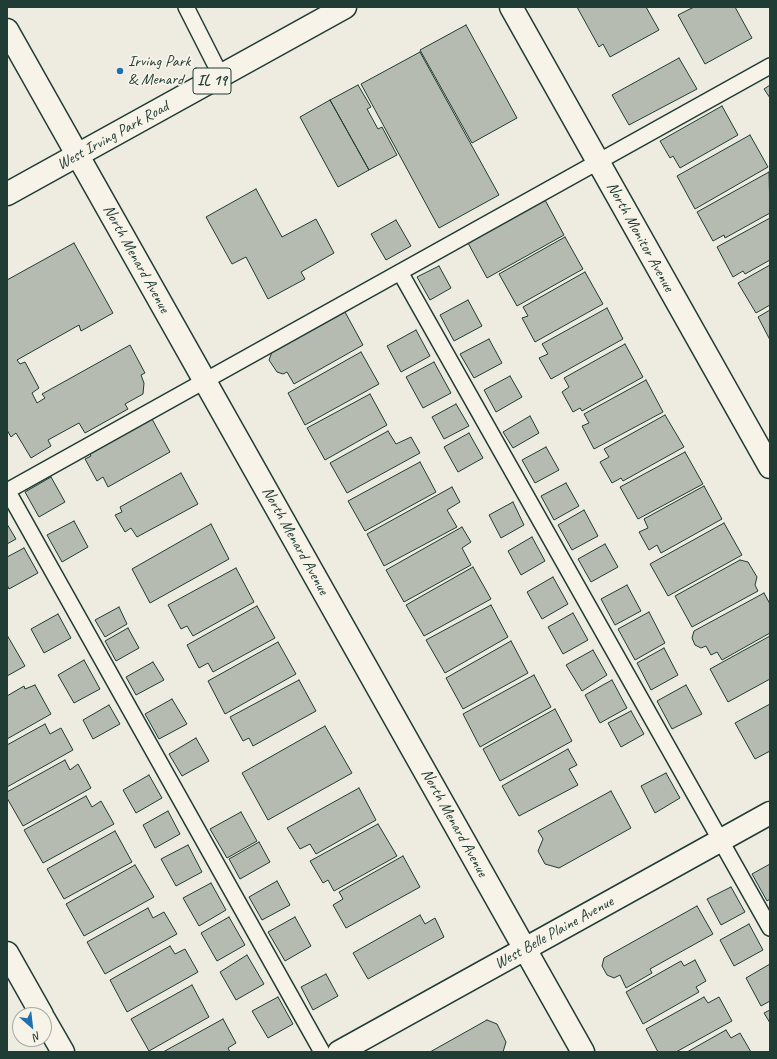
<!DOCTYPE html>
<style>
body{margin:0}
#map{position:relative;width:777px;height:1059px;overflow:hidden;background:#eeece1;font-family:Caveat,sans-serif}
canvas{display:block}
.frame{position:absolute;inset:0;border:8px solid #1f3d34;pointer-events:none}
.north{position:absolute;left:12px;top:1007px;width:40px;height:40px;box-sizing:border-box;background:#f7f3e8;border:1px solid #a1aaa0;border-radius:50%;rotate:152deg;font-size:11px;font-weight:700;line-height:16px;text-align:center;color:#1f3d34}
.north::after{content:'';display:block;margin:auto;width:14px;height:18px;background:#1f6fb2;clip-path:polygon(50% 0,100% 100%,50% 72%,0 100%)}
</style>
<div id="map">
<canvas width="777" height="1059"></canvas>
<div class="frame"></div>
<div class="north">N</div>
</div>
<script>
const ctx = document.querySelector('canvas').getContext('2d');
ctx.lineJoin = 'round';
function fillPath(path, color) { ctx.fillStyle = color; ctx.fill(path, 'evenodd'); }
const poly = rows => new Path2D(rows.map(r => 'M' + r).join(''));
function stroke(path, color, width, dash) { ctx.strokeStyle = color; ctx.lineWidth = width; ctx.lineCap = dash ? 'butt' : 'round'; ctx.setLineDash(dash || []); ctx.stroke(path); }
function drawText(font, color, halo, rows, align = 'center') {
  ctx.font = font + ' Caveat,sans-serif'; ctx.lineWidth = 3.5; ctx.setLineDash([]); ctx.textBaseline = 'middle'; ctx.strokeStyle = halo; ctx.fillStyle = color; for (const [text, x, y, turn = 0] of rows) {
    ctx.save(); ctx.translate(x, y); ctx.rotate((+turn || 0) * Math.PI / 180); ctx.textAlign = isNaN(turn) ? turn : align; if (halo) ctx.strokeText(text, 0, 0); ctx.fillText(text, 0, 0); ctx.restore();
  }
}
const building = poly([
 [577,7,646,7,659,30,610,57,603,44,599,47,577,7],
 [694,7,735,7,752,38,705,64,678,15,694,7],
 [466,25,517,118,472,143,420,50,466,25],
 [420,52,499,195,439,228,361,84,420,52],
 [679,58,697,89,629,125,612,95,679,58],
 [358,85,371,107,367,109,378,129,382,127,397,155,369,170,330,100,358,85],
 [770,85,770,98,764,89,770,85],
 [330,100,369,170,338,187,300,117,330,100],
 [722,106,738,135,680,168,673,156,670,158,660,141,722,106],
 [750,135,768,167,695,209,677,176,750,135],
 [769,172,770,213,725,238,724,235,713,241,697,212,769,172],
 [256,189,282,237,316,219,334,253,301,272,305,279,268,299,246,257,232,264,206,217,256,189],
 [545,200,564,235,487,278,468,243,545,200],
 [770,218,770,260,745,274,743,271,733,277,717,247,770,218],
 [396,220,411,246,386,260,371,234,396,220],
 [565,237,583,269,517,306,499,274,565,237],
 [74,243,113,313,81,331,79,325,17,360,20,364,25,362,39,388,32,393,37,403,45,398,42,394,130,345,145,373,141,375,144,383,143,394,125,404,128,409,85,433,79,423,48,440,51,446,31,458,16,433,11,437,7,430,7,280,74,243],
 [770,265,770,305,756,313,738,283,770,265],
 [439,266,451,288,430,300,417,277,439,266],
 [585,272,603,304,535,342,522,318,528,316,523,307,585,272],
 [468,300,482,326,454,341,440,315,468,300],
 [607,308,623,339,551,379,539,358,548,354,542,344,607,308],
 [770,310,770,340,758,317,770,310],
 [345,312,363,345,294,384,287,372,283,374,277,372,269,360,272,352,345,312],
 [416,330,430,356,401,372,387,346,416,330],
 [489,339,502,363,474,378,460,354,489,339],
 [625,344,643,377,582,411,580,408,573,412,562,392,569,387,564,378,625,344],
 [361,352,379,384,305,425,288,393,361,352],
 [434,362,451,393,423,408,406,377,434,362],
 [510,376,522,397,496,412,484,390,510,376],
 [646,380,663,412,594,449,582,426,589,423,584,414,646,380],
 [370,394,387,425,325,460,307,428,370,394],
 [456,404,469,426,444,439,432,417,456,404],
 [665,415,684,447,623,481,621,478,612,483,600,462,609,457,604,449,665,415],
 [530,416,539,433,513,448,503,432,530,416],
 [152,419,170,452,108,487,103,477,97,481,85,459,91,456,89,453,152,419],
 [388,431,396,444,411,437,420,453,347,493,330,463,388,431],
 [469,433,483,458,458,472,444,447,469,433],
 [546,447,559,470,535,483,522,460,546,447],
 [685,452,703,484,638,519,620,487,685,452],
 [420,462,436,492,365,531,348,501,420,462],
 [181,473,198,504,137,537,131,528,125,532,115,515,122,512,120,507,181,473],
 [51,477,65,502,39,517,25,492,51,477],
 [566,483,579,506,554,520,541,496,566,483],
 [704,486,722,519,661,553,657,545,649,550,639,532,648,528,644,519,704,486],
 [452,487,460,502,447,510,457,527,384,566,367,534,452,487],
 [513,502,524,525,501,538,489,515,513,502],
 [584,510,598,536,572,550,558,525,584,510],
 [74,521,88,547,62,562,47,535,74,521],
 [724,523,742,555,668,596,650,564,724,523],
 [7,524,16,539,7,544,7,524],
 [211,524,229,559,150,603,132,569,211,524],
 [462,527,471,542,462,548,471,565,404,602,386,570,462,527],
 [532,537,545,561,521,575,508,551,532,537],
 [605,544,618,567,591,582,578,559,605,544],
 [24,548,38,573,9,589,7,585,7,557,24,548],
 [740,560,748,562,757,577,755,585,758,591,692,627,675,596,740,560],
 [473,567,491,599,424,636,406,605,473,567],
 [236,568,254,602,193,636,187,626,181,629,168,605,236,568],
 [553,577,568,604,542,619,527,592,553,577],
 [627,585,641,611,615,625,601,599,627,585],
 [764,593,770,604,770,633,722,660,717,652,711,655,706,646,701,648,695,645,692,638,694,631,764,593],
 [491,605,508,637,445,673,426,640,491,605],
 [257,606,275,638,213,672,208,663,199,668,187,645,257,606],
 [119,607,127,624,105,637,95,620,119,607],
 [649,612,665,643,635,660,618,629,649,612],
 [573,613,588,640,563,654,548,627,573,613],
 [58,614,71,638,44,653,31,629,58,614],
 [128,628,139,648,116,661,105,641,128,628],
 [7,635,25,666,7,676,7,635],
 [770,636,770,679,728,702,710,669,770,636],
 [511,641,528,673,463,709,446,678,511,641],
 [278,642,296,674,225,714,208,681,278,642],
 [664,648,678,675,651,690,637,663,664,648],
 [593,650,607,675,582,691,566,665,593,650],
 [84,660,100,689,74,703,58,675,84,660],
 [153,662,164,680,136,695,126,677,153,662],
 [534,675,551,707,480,747,463,714,534,675],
 [299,680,316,711,253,746,249,738,243,741,230,717,299,680],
 [612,680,627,708,600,723,585,695,612,680],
 [35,685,51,714,7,739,7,696,24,686,25,689,35,685],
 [686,685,702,714,672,729,657,701,686,685],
 [172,699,187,724,159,739,145,714,172,699],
 [770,704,770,751,755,759,735,723,770,704],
 [109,705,120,724,93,739,83,720,109,705],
 [555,709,572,741,500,781,483,749,555,709],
 [631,711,644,734,621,747,608,723,631,711],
 [45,724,50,734,61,728,73,750,7,787,7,745,45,724],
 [325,726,352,773,268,820,242,773,325,726],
 [196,738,209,761,182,776,169,754,196,738],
 [568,749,577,765,569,769,578,785,519,816,502,786,568,749],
 [65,760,70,770,78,764,91,788,23,826,7,798,7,792,65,760],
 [666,773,680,798,655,813,641,786,666,773],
 [149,775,162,798,136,813,123,790,149,775],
 [359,788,376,820,316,854,310,844,300,849,287,828,359,788],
 [611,791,631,828,559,868,545,864,538,851,543,839,538,831,611,791],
 [86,796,92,807,101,801,114,824,43,863,24,830,86,796],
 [168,811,180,834,155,848,143,825,168,811],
 [241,812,257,841,227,858,210,829,241,812],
 [378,824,397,856,334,891,328,880,323,883,310,861,378,824],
 [115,831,132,862,64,899,47,869,115,831],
 [259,842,270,862,240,879,229,859,259,842],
 [188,845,202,872,176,886,161,859,188,845],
 [403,856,420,887,346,928,333,905,343,899,339,892,403,856],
 [770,864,770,899,767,901,752,874,770,864],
 [135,865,154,897,84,936,66,904,135,865],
 [277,881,290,905,262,920,249,897,277,881],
 [211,883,226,910,199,926,183,898,211,883],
 [731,887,745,912,721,925,707,899,731,887],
 [697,906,713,934,650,969,652,973,626,988,620,975,614,978,607,975,602,966,604,958,697,906],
 [148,908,153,918,164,912,177,934,105,974,87,942,148,908],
 [420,915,425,924,435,918,444,937,368,979,353,953,420,915],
 [229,917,245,945,217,961,201,933,229,917],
 [295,917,311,946,285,961,268,932,295,917],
 [749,924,763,950,734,966,720,940,749,924],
 [170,946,175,954,185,949,198,972,127,1012,110,980,170,946],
 [247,955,264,984,236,1000,220,972,247,955],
 [695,960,706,981,696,987,699,992,643,1024,626,992,681,961,684,966,695,960],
 [770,964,770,1001,761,1006,746,978,770,964],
 [326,974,338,996,313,1010,301,987,326,974],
 [192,985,209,1017,149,1051,131,1019,192,985],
 [278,997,293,1024,268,1038,252,1011,278,997],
 [704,997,708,1003,719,997,732,1021,676,1052,658,1052,646,1029,704,997],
 [770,1010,770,1023,764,1013,770,1010],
 [223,1019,236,1043,228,1048,230,1052,163,1052,223,1019],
 [487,1020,497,1024,506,1042,503,1052,430,1052,487,1020],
 [726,1030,731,1038,740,1033,751,1052,687,1052,726,1030]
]);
fillPath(building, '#b5bbb0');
stroke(building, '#1f3d34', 1);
const lane = poly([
 [186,7,221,76],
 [400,272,770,928],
 [7,490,322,1052],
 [7,491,770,66]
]);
const street = poly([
 [511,7,770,467],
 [7,30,583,1052],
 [7,953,42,1015],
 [44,1019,63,1052],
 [339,1052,770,813]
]);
const primary = poly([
 [7,194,345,7]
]);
stroke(lane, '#1f3d34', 18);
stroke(street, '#1f3d34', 25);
stroke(primary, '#1f3d34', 25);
stroke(lane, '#f7f3e8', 15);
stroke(street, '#f7f3e8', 22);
stroke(primary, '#f7f3e8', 22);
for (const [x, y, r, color] of [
 [120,71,4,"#1f6fb2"]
]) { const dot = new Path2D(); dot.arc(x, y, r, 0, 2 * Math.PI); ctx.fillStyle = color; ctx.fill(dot); stroke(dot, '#f7f3e8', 1.5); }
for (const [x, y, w] of [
 [212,81,38]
]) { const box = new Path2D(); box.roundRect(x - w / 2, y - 13, w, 26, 3); ctx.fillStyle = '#f7f3e8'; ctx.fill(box); stroke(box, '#1f3d34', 1); }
drawText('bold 15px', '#1f3d34', null, [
 ["IL 19",212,81]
]);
drawText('16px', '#1f3d34', '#f7f3e8', [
 ["Irving Park",128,62],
 ["& Menard",128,80]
], 'left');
drawText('16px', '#1f3d34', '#f7f3e8', [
 ["West Irving Park Road",113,136,-29],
 ["North Monitor Avenue",640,237,61],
 ["North Menard Avenue",136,259,61],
 ["North Menard Avenue",295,541,61],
 ["North Menard Avenue",454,823,61],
 ["West Belle Plaine Avenue",554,933,-29]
]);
</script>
